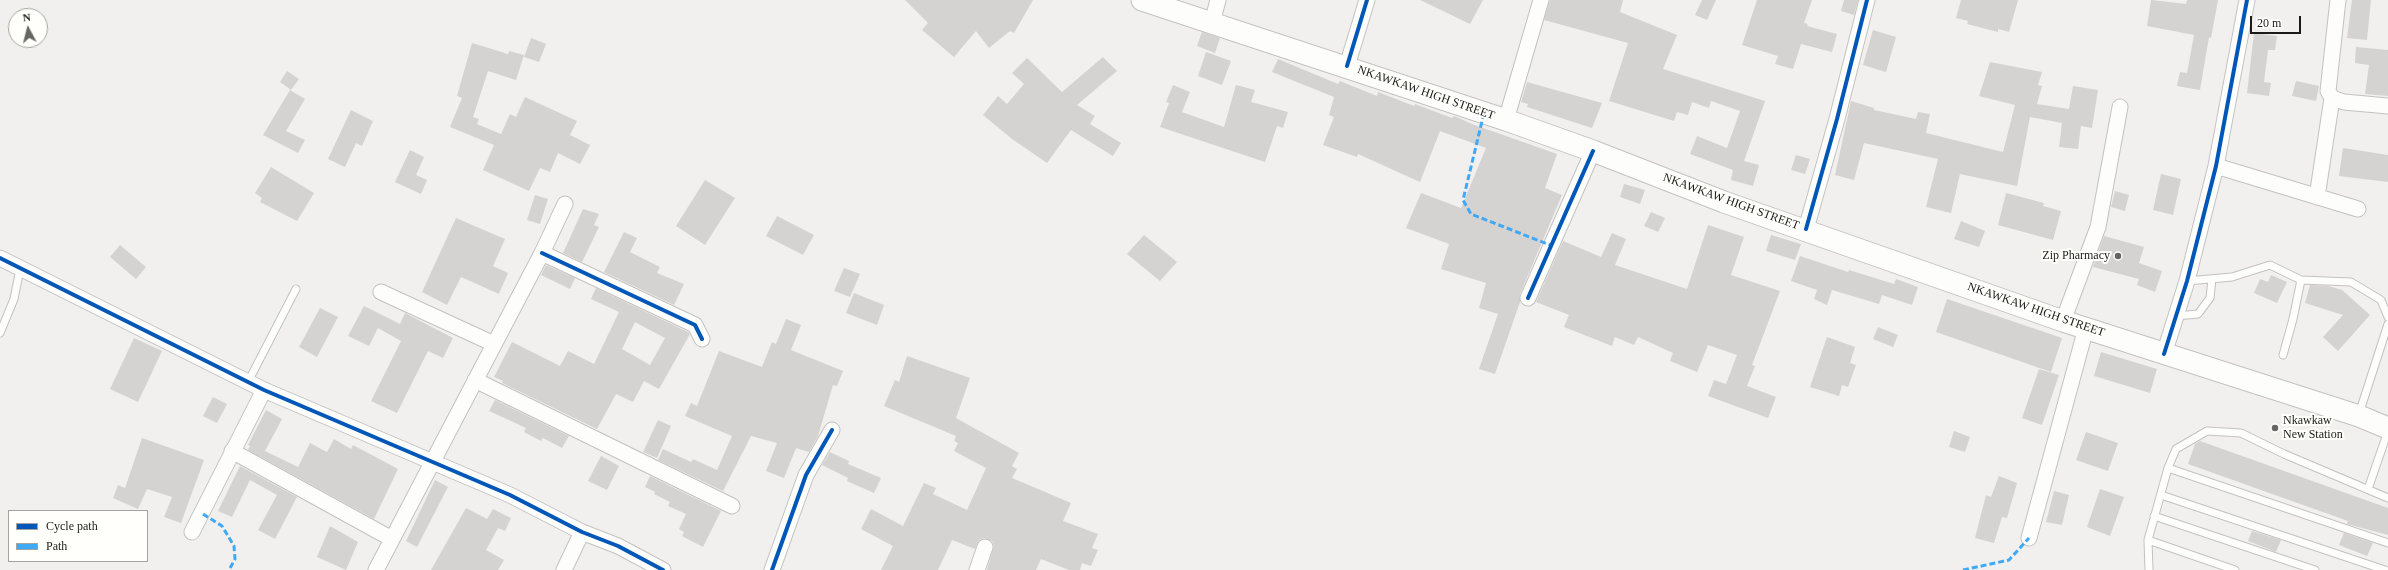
<!DOCTYPE html>
<style>
body{margin:0}
#map{position:relative;width:2388px;height:570px;overflow:hidden;background:#f1f0ee;font-family:Georgia,serif}
canvas{display:block}
.legend{position:absolute;left:8px;top:510px;width:140px;height:52px;box-sizing:border-box;background:#fffffc;border:1px solid #a4a3a1;margin:0;padding:5px 7px;list-style:none;font-size:12px;color:#1b1a19}
.legend li{display:flex;align-items:center;gap:8px;height:20px}
.legend b{width:20px;border:1px solid #a4a3a1}
.north{position:absolute;left:8px;top:8px;width:40px;height:40px;box-sizing:border-box;background:#fffffc;border:1px solid #a4a3a1;border-radius:50%;rotate:353deg;font-size:11px;font-weight:700;line-height:16px;text-align:center;color:#1b1a19}
.north::after{content:'';display:block;margin:auto;width:14px;height:18px;background:#666564;clip-path:polygon(50% 0,100% 100%,50% 72%,0 100%)}
.scale{position:absolute;left:2250px;top:16px;width:51px;height:18px;box-sizing:border-box;border:2px solid #1b1a19;border-top:0;padding-left:5px;font-size:12px;line-height:14px;white-space:nowrap;color:#1b1a19;-webkit-text-stroke:3px #fffffc;paint-order:stroke}
</style>
<div id="map">
<canvas width="2388" height="570"></canvas>
<ul class="legend">
<li><b style="height:5px;background:#0057b8"></b>Cycle path</li>
<li><b style="height:5px;background:#3fa9f5"></b>Path</li>
</ul>
<div class="north">N</div>
<div class="scale">20 m</div>
</div>
<script>
const ctx = document.querySelector('canvas').getContext('2d');
ctx.lineJoin = 'round';
function fillPath(path, color) { ctx.fillStyle = color; ctx.fill(path, 'evenodd'); }
const poly = rows => new Path2D(rows.map(r => 'M' + r).join(''));
function stroke(path, color, width, dash) { ctx.strokeStyle = color; ctx.lineWidth = width; ctx.lineCap = dash ? 'butt' : 'round'; ctx.setLineDash(dash || []); ctx.stroke(path); }
function drawText(font, color, halo, rows, align = 'center') {
  ctx.font = font + ' Georgia,serif'; ctx.lineWidth = 4; ctx.setLineDash([]); ctx.textBaseline = 'middle'; ctx.strokeStyle = halo; ctx.fillStyle = color; for (const [text, x, y, turn = 0] of rows) {
    ctx.save(); ctx.translate(x, y); ctx.rotate((+turn || 0) * Math.PI / 180); ctx.textAlign = isNaN(turn) ? turn : align; if (halo) ctx.strokeText(text, 0, 0); ctx.fillText(text, 0, 0); ctx.restore();
  }
}
fillPath(poly([
 [905,0,1033,0,1014,33,1010,31,989,48,976,31,954,57,922,30,928,23],
 [1420,0,1483,0,1470,24],
 [1550,0,1623,0,1620,12,1677,35,1663,69,1765,101,1744,161,1759,165,1753,186,1731,180,1733,170,1690,154,1697,136,1727,148,1740,111,1711,101,1709,108,1692,102,1688,115,1677,112,1674,121,1609,101,1628,43,1544,20],
 [1702,0,1716,0,1707,20,1695,15],
 [1757,0,1812,0,1804,23,1808,24,1807,26,1837,34,1832,52,1801,44,1793,69,1775,64,1778,56,1742,45],
 [1844,0,1858,0,1854,15,1841,11],
 [1961,0,2018,0,2009,32,1998,29,1998,32,1967,24,1968,21,1956,18],
 [2151,0,2186,4,2187,0,2218,0,2211,38,2209,37,2200,90,2177,86,2180,72,2187,73,2194,35,2147,26],
 [2352,0,2371,0,2367,40,2347,38],
 [1873,30,1896,37,1886,72,1863,65],
 [1202,32,1220,38,1215,53,1197,46],
 [2254,33,2277,36,2275,50,2268,50,2264,82,2271,83,2269,96,2247,93],
 [531,38,546,44,539,62,524,57],
 [472,43,508,54,509,51,524,55,516,80,488,71,473,117,479,119,477,124,501,134,510,114,516,117,525,97,577,121,570,135,590,145,580,164,558,153,550,172,540,168,529,191,483,170,494,145,450,127,462,98,457,96],
 [2356,47,2388,50,2388,96,2365,94,2369,65,2355,63],
 [1206,52,1231,61,1222,85,1198,76],
 [1103,57,1117,71,1077,105,1095,116,1090,124,1121,143,1113,156,1071,130,1047,163,1012,139,983,115,998,96,1007,104,1024,84,1012,73,1027,58,1062,92],
 [1278,59,1338,84,1340,81,1377,96,1378,92,1414,106,1415,104,1452,118,1454,116,1472,124,1557,154,1545,188,1562,195,1520,294,1520,302,1495,374,1479,369,1498,314,1479,308,1486,283,1441,269,1449,244,1406,228,1421,193,1461,208,1486,148,1440,131,1420,182,1358,154,1357,157,1323,145,1334,117,1329,115,1334,97,1272,72],
 [1990,62,2042,72,2038,85,2042,86,2037,104,2069,109,2073,86,2098,90,2092,128,2081,126,2078,149,2059,147,2062,123,2030,117,2017,186,1960,174,1951,213,1926,207,1938,159,1864,143,1854,180,1835,175,1851,101,1874,108,1874,110,1916,119,1918,112,1930,114,1926,133,2003,152,2015,105,1979,96],
 [287,71,299,79,291,90,280,82],
 [2296,81,2319,86,2316,101,2292,96],
 [1527,82,1602,103,1592,128,1527,107,1528,104,1521,102],
 [1173,85,1190,92,1182,112,1224,127,1236,85,1255,90,1251,102,1288,112,1283,128,1277,126,1265,162,1160,127,1169,103,1166,102],
 [290,90,305,99,286,131,305,140,298,153,263,135],
 [351,110,373,121,362,146,356,143,345,167,328,159],
 [2343,148,2388,155,2388,182,2339,176],
 [410,150,424,157,416,175,427,180,421,194,395,182],
 [1796,155,1810,159,1805,174,1791,170],
 [271,167,314,193,297,221,260,202,262,198,255,193],
 [2161,174,2181,179,2173,215,2153,210],
 [705,180,735,198,705,245,676,226],
 [1624,184,1645,190,1640,204,1620,197],
 [2115,191,2129,195,2125,211,2111,207],
 [2006,193,2044,203,2043,206,2061,211,2053,240,1998,225],
 [535,195,548,199,540,224,527,220],
 [583,209,599,214,594,225,599,227,582,262,563,253],
 [1651,212,1665,218,1658,232,1644,226],
 [777,216,814,235,803,255,766,236],
 [456,218,505,239,493,266,508,273,499,294,461,277,447,305,422,292],
 [1961,221,1985,231,1979,247,1954,239],
 [1708,225,1744,237,1731,275,1780,291,1752,365,1755,366,1747,386,1776,397,1768,418,1708,396,1714,380,1726,384,1737,355,1708,345,1697,372,1670,361,1673,353,1638,337,1634,345,1615,337,1612,346,1564,327,1569,315,1536,302,1563,241,1601,257,1612,233,1626,239,1615,265,1687,289],
 [624,232,637,238,630,252,660,267,657,273,684,284,674,305,604,272],
 [1144,235,1177,262,1160,281,1127,254],
 [1771,235,1801,244,1795,260,1766,251],
 [2104,236,2144,247,2139,263,2162,271,2155,292,2137,285,2139,279,2093,267],
 [120,245,146,267,136,279,110,257],
 [1800,256,1848,272,1849,270,1894,284,1896,279,1918,287,1912,305,1882,295,1879,304,1832,290,1827,305,1814,299,1817,290,1791,281],
 [546,265,575,278,570,289,541,275],
 [844,268,860,274,850,297,834,291],
 [2271,275,2287,282,2277,303,2254,293,2260,279,2268,282],
 [2310,285,2328,286,2342,290,2370,315,2338,351,2323,337,2343,315,2305,303],
 [596,288,688,332,690,334,659,389,644,381,633,402,616,394,597,429,502,383,503,381,494,377,512,342,560,366,568,351,594,364,619,312,591,299],
 [635,322,665,338,650,365,622,349],
 [854,293,884,305,877,325,846,313],
 [1947,299,2062,338,2051,372,1936,332],
 [364,306,400,324,405,313,453,338,443,358,428,351,397,413,371,401,401,341,378,328,369,346,348,336],
 [320,308,338,317,317,357,299,347],
 [786,319,801,325,791,350,843,371,837,386,833,385,818,436,809,452,796,448,784,478,766,471,777,443,751,436,723,491,658,460,663,449,691,462,693,459,717,470,732,436,685,416,691,403,697,406,719,351,762,367,772,342,776,344],
 [1878,327,1898,335,1893,347,1873,339],
 [1827,337,1855,347,1850,363,1856,365,1848,387,1842,385,1839,396,1810,387],
 [134,338,162,351,138,402,110,389],
 [2101,352,2157,369,2150,393,2094,376],
 [907,356,970,378,956,418,1019,453,1012,466,1017,469,1012,478,1071,503,1063,521,1098,534,1092,548,1098,550,1091,566,1082,563,1080,570,1069,570,1041,559,1036,570,987,570,994,546,992,541,984,538,979,540,975,549,952,540,938,570,881,570,893,546,861,529,871,509,903,526,924,483,936,488,933,494,967,510,986,468,954,451,958,443,954,441,956,436,884,406,895,380,899,382],
 [2039,369,2059,375,2042,425,2022,418],
 [213,397,227,404,217,423,203,416],
 [495,400,569,436,562,448,543,438,541,441,524,432,526,428,489,411],
 [266,410,282,419,265,451,298,467,310,443,327,452,334,439,351,449,353,445,398,469,374,519,248,450,250,446,248,445],
 [658,420,671,426,657,458,643,452],
 [1954,431,1970,437,1965,452,1949,447],
 [2086,432,2118,443,2108,471,2076,460],
 [142,438,204,460,181,523,164,517,172,497,147,489,138,509,113,498,118,485,125,488],
 [2200,441,2388,508,2388,535,2347,524,2348,521,2188,464,2195,444],
 [830,452,849,461,848,464,881,478,874,493,847,481,848,478,822,465],
 [601,456,619,466,607,490,588,481],
 [240,466,297,497,275,539,258,530,277,495,250,480,232,517,218,511],
 [650,476,721,511,703,547,682,536,684,532,679,529,686,514,668,506,670,502,654,494,655,492,645,487],
 [1999,476,2017,483,2007,518,2002,517,1994,543,1975,538,1986,495,1991,497],
 [435,480,448,487,417,547,406,541],
 [2100,489,2124,497,2110,536,2087,527],
 [2054,491,2069,495,2062,525,2046,522],
 [466,508,487,519,493,509,511,518,505,531,498,528,486,550,504,560,498,570,431,570],
 [330,526,358,542,346,570,317,557],
 [2252,531,2281,540,2276,552,2248,541],
 [2344,533,2373,543,2367,556,2339,545]
]), '#d4d3d1');
const service = poly([
 [2301,280,2351,282,2381,300,2388,317],
 [2187,281,2232,277,2270,265,2301,280,2293,319,2283,355],
 [2176,316,2198,314,2210,298,2212,279],
 [0,333,14,299,20,269],
 [248,382,296,289],
 [2359,414,2388,324],
 [2168,468,2388,543],
 [2368,489,2388,431],
 [2161,495,2385,570],
 [2154,516,2315,570],
 [2148,540,2235,570],
 [2149,570,2148,540,2168,468,2176,449,2207,431,2241,433,2284,454,2388,498]
]);
const minor = poly([
 [2338,0,2328,91,2332,98,2344,102,2388,106],
 [1212,23,1218,0],
 [1347,66,1367,0],
 [1506,120,1541,0],
 [2216,166,2358,209],
 [2317,197,2332,98],
 [1806,229,1837,119,1867,0],
 [542,253,695,325,702,339],
 [0,258,264,390,510,495,582,532,618,546,663,570],
 [381,292,494,344],
 [1528,298,1593,151],
 [2063,321,2098,227,2120,107],
 [2164,354,2187,281,2216,166,2247,0],
 [475,380,732,506],
 [232,451,392,539],
 [192,532,264,390],
 [2029,538,2086,328],
 [376,570,542,253,565,204],
 [564,570,582,532],
 [772,570,806,475,832,430],
 [977,570,985,547]
]);
const secondary = poly([
 [1142,0,1506,120,1593,151,1724,202,2063,321,2359,416,2388,428]
]);
stroke(service, '#c3c2c0', 9);
stroke(minor, '#c3c2c0', 17);
stroke(secondary, '#c3c2c0', 23);
stroke(service, '#fdfdfc', 7);
stroke(minor, '#fdfdfc', 15);
stroke(secondary, '#fdfdfc', 21);
stroke(poly([
 [1484,113,1463,200,1471,214,1550,245],
 [203,514,222,526,234,546,235,559,229,570],
 [1963,570,2009,560,2029,538]
]), '#3fa9f5', 3, [6, 3]);
stroke(poly([
 [1347,66,1367,0],
 [1806,229,1837,119,1867,0],
 [542,253,695,325,702,339],
 [0,258,264,390,510,495,582,532,618,546,663,570],
 [1528,298,1593,151],
 [2164,354,2187,281,2216,166,2247,0],
 [772,570,806,475,832,430]
]), '#0057b8', 4);
for (const [x, y, r, color] of [
 [2118,256,4,"#666564"],
 [2275,428,4,"#666564"]
]) { const dot = new Path2D(); dot.arc(x, y, r, 0, 2 * Math.PI); ctx.fillStyle = color; ctx.fill(dot); stroke(dot, '#fffffc', 1.5); }
drawText('12px', '#1b1a19', '#fffffc', [
 ["NKAWKAW HIGH STREET",1426,93,19],
 ["NKAWKAW HIGH STREET",1731,202,20],
 ["NKAWKAW HIGH STREET",2036,310,19]
]);
drawText('12px', '#1b1a19', '#fffffc', [
 ["Zip Pharmacy",2110,256],
 ["Nkawkaw",2283,421,"left"],
 ["New Station",2283,435,"left"]
], 'right');
</script>
